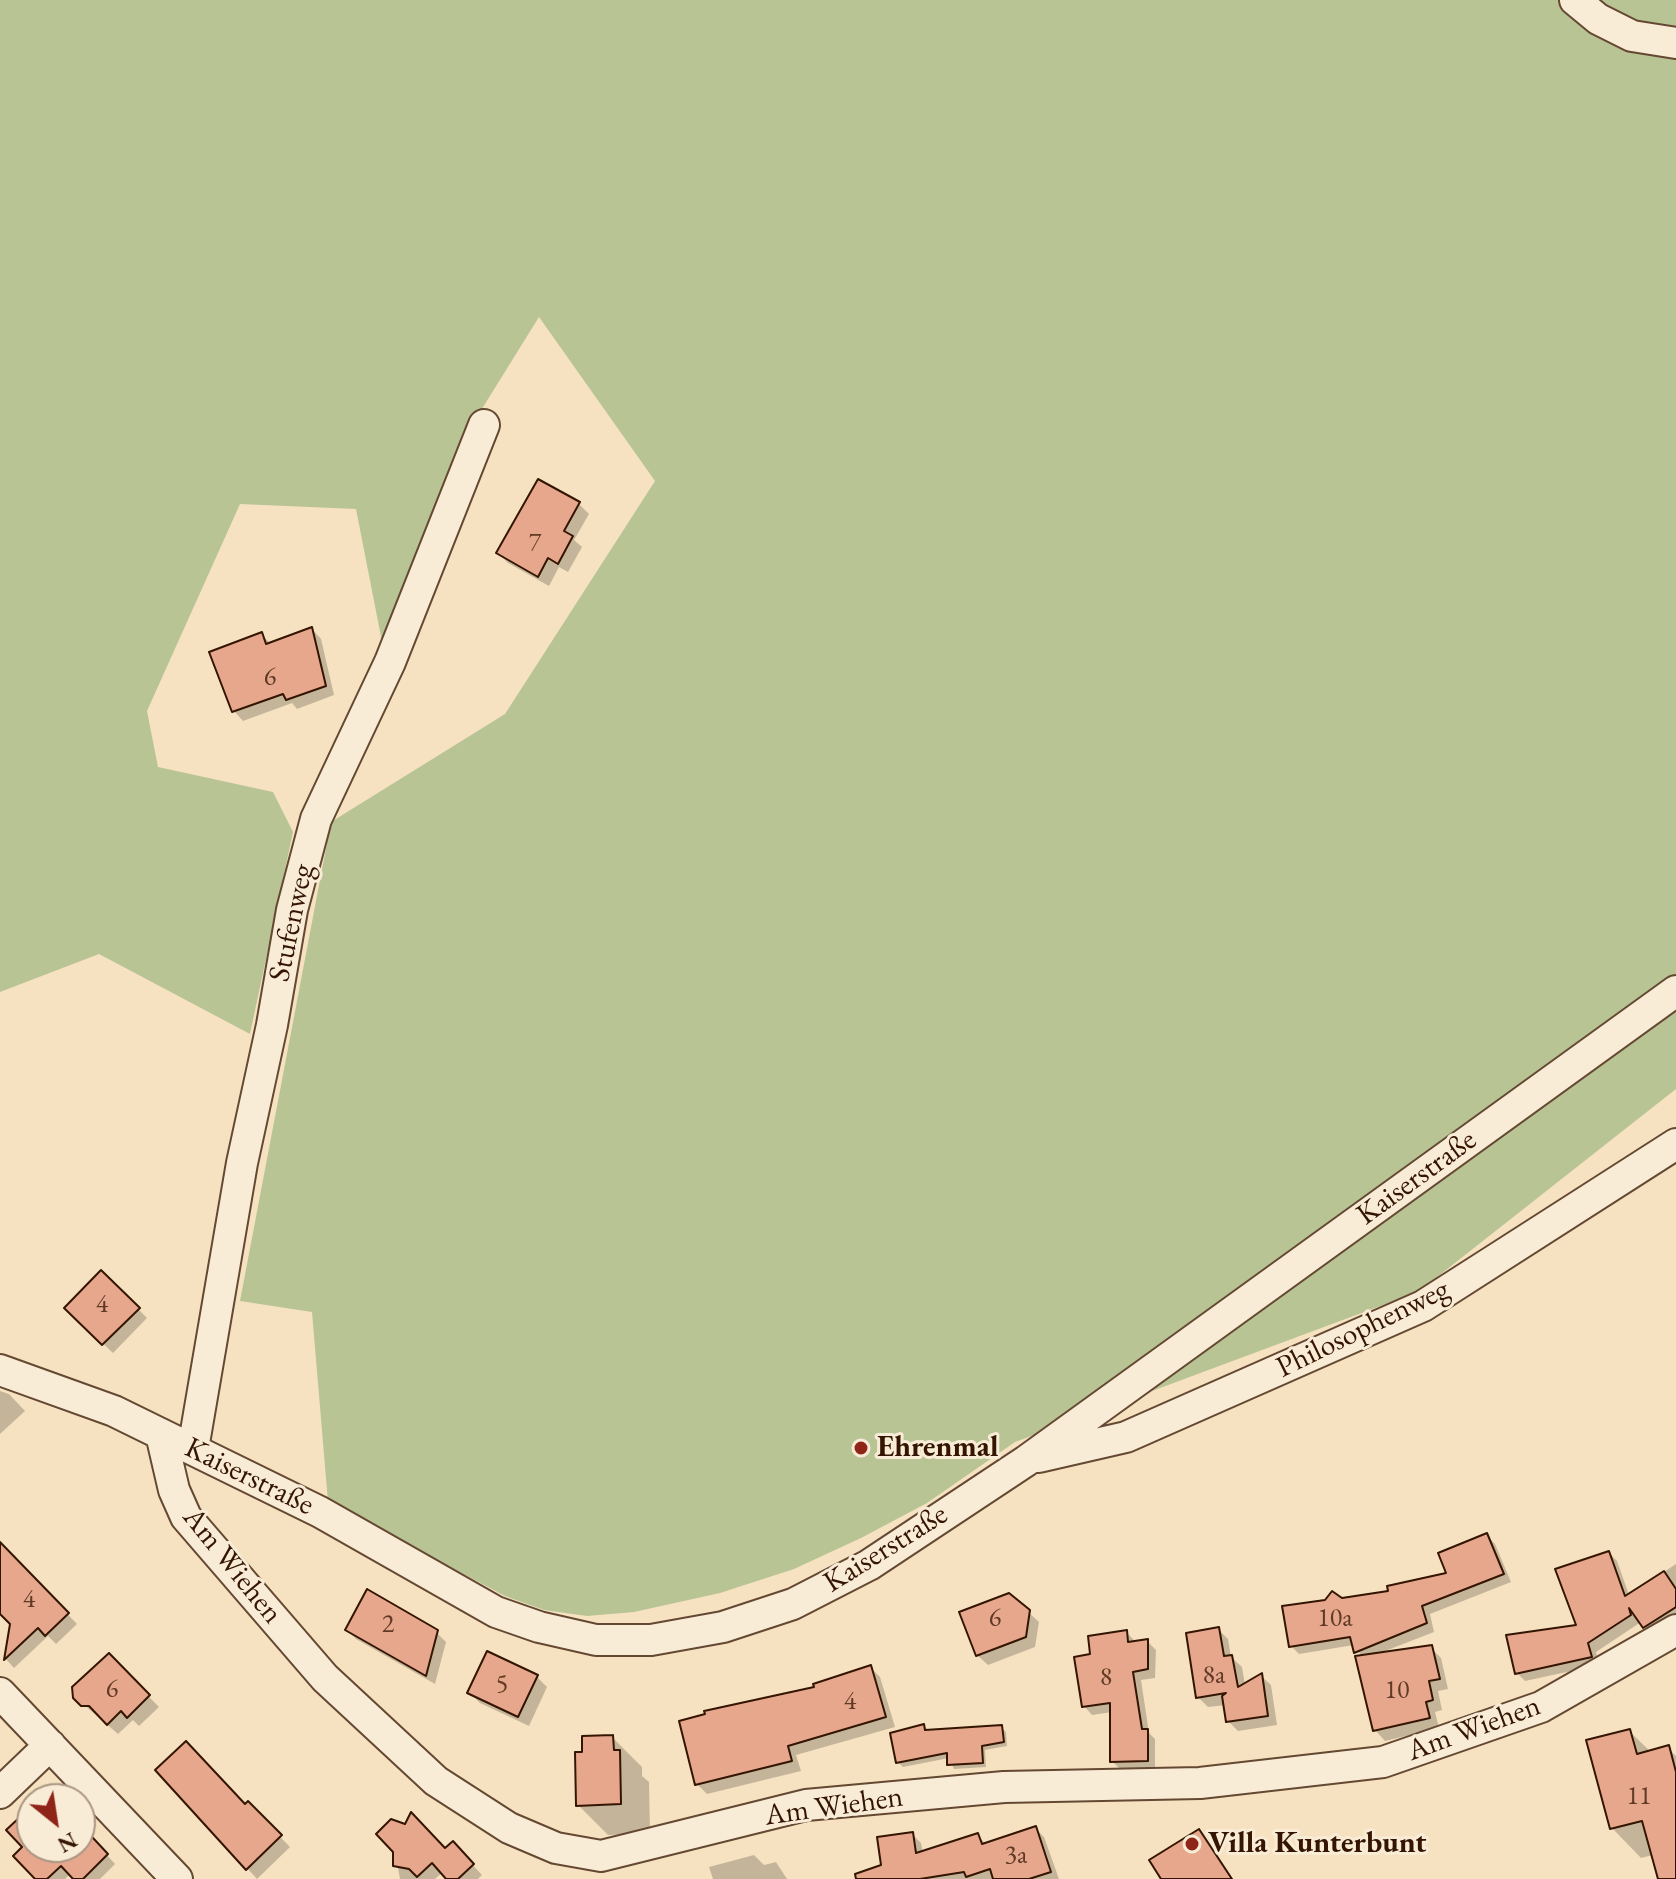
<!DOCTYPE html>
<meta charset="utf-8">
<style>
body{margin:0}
#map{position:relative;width:1676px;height:1879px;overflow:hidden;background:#f6e2c1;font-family:"EB Garamond",serif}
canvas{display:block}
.north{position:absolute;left:16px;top:1783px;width:80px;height:80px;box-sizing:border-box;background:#f9ecd7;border:2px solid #aa9682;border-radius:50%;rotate:150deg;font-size:22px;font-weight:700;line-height:32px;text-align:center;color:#341502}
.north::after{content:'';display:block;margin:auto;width:28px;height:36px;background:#8f2418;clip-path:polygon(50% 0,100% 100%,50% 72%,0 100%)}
</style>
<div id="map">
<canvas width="1676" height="1879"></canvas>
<div class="north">N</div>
</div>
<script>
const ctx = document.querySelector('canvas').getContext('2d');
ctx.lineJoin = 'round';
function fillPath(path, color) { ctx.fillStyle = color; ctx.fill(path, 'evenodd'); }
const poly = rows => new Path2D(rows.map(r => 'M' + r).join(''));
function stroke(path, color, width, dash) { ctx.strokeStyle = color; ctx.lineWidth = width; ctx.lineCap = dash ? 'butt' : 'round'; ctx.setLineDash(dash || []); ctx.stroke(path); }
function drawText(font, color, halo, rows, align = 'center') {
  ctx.font = font + ' "EB Garamond",serif'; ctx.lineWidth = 6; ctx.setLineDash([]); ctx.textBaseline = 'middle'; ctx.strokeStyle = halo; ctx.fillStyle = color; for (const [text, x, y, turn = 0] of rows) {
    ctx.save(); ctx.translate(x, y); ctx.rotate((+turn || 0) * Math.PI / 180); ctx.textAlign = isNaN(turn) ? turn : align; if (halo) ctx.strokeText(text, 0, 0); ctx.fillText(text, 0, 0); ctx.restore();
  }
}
fillPath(poly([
 [0,0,1676,0,1676,1089,1418,1292,1015,1442,927,1503,861,1538,794,1569,720,1593,634,1612,587,1616,544,1610,505,1596,328,1502,312,1312,240,1301,331,822,505,714,655,481,539,317,475,420,383,647,356,509,240,504,147,711,158,767,273,792,293,832,250,1034,99,954,0,992]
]), '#b9c495');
fillPath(poly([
 [579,504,589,514,574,540,582,547,568,572,559,567,549,586,508,563,498,553],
 [312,629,321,639,334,695,297,709,292,703,243,721,234,711,261,634,271,644],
 [101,1272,147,1318,113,1353,66,1308],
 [0,1391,9,1394,25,1411,0,1434],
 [1487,1536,1495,1544,1511,1582,1430,1614,1434,1632,1380,1653,1431,1648,1441,1658,1448,1689,1438,1691,1442,1710,1435,1712,1439,1728,1385,1741,1375,1730,1362,1657,1354,1645,1299,1654,1291,1646,1342,1600,1390,1593,1448,1574],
 [0,1545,77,1624,56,1644,48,1636,14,1668,6,1659,12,1624,0,1611],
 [1609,1553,1617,1561,1629,1595,1676,1564,1676,1620,1652,1635,1641,1622,1596,1652,1599,1665,1525,1681,1517,1673,1578,1627],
 [1028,1612,1039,1622,1035,1647,988,1665,977,1655],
 [1218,1629,1228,1639,1231,1657,1242,1667,1245,1685,1261,1676,1271,1685,1277,1725,1238,1731,1228,1721,1226,1705,1208,1707,1198,1697],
 [347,1630,436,1632,446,1642,435,1684,356,1639],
 [1126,1632,1135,1641,1147,1641,1156,1650,1155,1678,1141,1680,1149,1733,1155,1739,1155,1769,1121,1770,1112,1761,1112,1712,1092,1715,1084,1706,1093,1655],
 [109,1656,159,1707,139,1726,133,1720,118,1734,75,1697],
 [870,1667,880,1677,895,1727,796,1755,801,1771,707,1794,697,1784,816,1689],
 [537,1677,547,1687,529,1726,480,1703,470,1693],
 [924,1726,928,1730,1001,1727,1006,1732,1007,1746,985,1750,986,1767,954,1769,949,1758,903,1767,898,1762],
 [1629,1731,1651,1752,1668,1748,1676,1756,1676,1879,1667,1879,1653,1855,1641,1858,1612,1828],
 [612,1737,642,1767,642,1776,649,1782,650,1833,608,1835,578,1805,584,1754],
 [158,1770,246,1806,248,1804,290,1847,257,1879],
 [32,1809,32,1847,80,1847,80,1826,115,1864,100,1879,76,1879,71,1873,65,1879,38,1879,25,1847],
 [1035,1828,1044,1837,1059,1879,858,1879,883,1866,912,1834,921,1843,923,1853,977,1835,987,1845],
 [1199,1831,1233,1879,1163,1879],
 [453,1844,482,1875,478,1879,449,1879,443,1872,435,1879,400,1879,395,1851,445,1851],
 [754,1855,764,1865,776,1862,787,1879,713,1879,709,1867]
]), '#0003');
const building = poly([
 [538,479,580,502,564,531,573,536,558,564,548,558,538,577,496,553,538,479],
 [312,627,326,686,286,700,283,694,232,712,209,652,262,632,266,644,312,627],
 [101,1270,140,1308,102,1345,64,1308,101,1270],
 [1487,1533,1504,1574,1422,1606,1427,1623,1354,1653,1350,1637,1289,1647,1282,1606,1325,1600,1332,1591,1342,1598,1388,1591,1387,1586,1446,1573,1438,1553,1487,1533],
 [0,1542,69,1613,45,1636,38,1628,4,1660,10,1624,0,1614,0,1542],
 [1609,1551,1625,1596,1664,1571,1676,1589,1676,1607,1643,1628,1629,1608,1631,1615,1588,1643,1592,1657,1515,1674,1506,1635,1576,1625,1555,1569,1609,1551],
 [367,1589,438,1630,426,1676,345,1630,367,1589],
 [1009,1593,1030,1610,1026,1637,976,1656,959,1612,1009,1593],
 [1219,1627,1224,1656,1232,1655,1238,1687,1262,1673,1268,1716,1226,1722,1222,1696,1226,1693,1196,1698,1186,1633,1219,1627],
 [1127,1630,1128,1642,1148,1639,1148,1669,1133,1672,1142,1729,1148,1729,1148,1761,1110,1762,1110,1703,1082,1707,1074,1657,1090,1654,1088,1636,1127,1630],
 [1432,1645,1440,1679,1429,1681,1433,1700,1426,1702,1430,1718,1373,1731,1355,1656,1432,1645],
 [487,1651,538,1675,518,1717,467,1693,487,1651],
 [109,1653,150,1695,127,1718,121,1711,107,1725,89,1706,81,1706,73,1698,72,1687,109,1653],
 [871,1665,886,1717,788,1746,792,1761,695,1785,679,1721,705,1714,704,1711,814,1687,813,1684,871,1665],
 [924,1724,925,1730,1002,1725,1004,1742,982,1746,983,1763,947,1765,947,1753,896,1763,890,1733,924,1724],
 [1630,1729,1637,1754,1669,1745,1676,1772,1676,1879,1658,1879,1642,1821,1610,1829,1586,1740,1630,1729],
 [613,1735,614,1750,620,1750,621,1804,576,1806,575,1752,582,1752,582,1736,613,1735],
 [186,1741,245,1804,248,1801,282,1835,246,1870,155,1770,186,1741],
 [32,1806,32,1847,80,1847,80,1824,108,1854,83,1879,73,1879,61,1866,47,1879,35,1879,13,1856,22,1847,6,1830,32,1806],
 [411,1812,445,1848,453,1841,474,1864,458,1879,446,1879,432,1863,417,1877,409,1869,393,1866,393,1852,376,1834,391,1819,405,1824,411,1812],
 [1036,1826,1051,1872,1029,1879,993,1879,990,1869,966,1877,964,1872,920,1879,856,1879,855,1874,881,1865,877,1837,913,1832,916,1853,978,1833,982,1844,1036,1826],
 [1199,1829,1232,1879,1161,1879,1149,1860,1199,1829]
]);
fillPath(building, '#e6a78d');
stroke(building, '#341502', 2);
const street = poly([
 [1575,0,1598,19,1632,36,1676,43],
 [0,1370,114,1411,320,1512,496,1612,539,1627,596,1640,651,1640,723,1627,793,1604,869,1565,1026,1461,1676,991],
 [161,1434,174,1490,186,1517,325,1678,436,1781,509,1828,556,1848,601,1856,806,1805,1004,1787,1200,1783,1383,1762,1541,1707,1676,1630],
 [193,1449,242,1163,272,1025,292,910,316,819,390,662,484,425],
 [1039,1457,1126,1437,1423,1306,1676,1144],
 [0,1693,177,1879],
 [0,1793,50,1745]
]);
stroke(street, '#644832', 34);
stroke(street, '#f9ecd7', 30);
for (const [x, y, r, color] of [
 [861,1448,8,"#8f2418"],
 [1192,1844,8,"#8f2418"]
]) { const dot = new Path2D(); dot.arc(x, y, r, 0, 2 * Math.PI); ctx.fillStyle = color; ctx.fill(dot); stroke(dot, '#f9ecd7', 3); }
drawText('26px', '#603a25', null, [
 ["7",535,544],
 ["6",270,678],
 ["4",102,1305],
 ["4",29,1600],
 ["6",995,1619],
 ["10a",1335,1619],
 ["2",388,1625],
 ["8a",1214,1676],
 ["8",1106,1678],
 ["5",502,1685],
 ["6",112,1690],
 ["10",1397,1691],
 ["4",850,1702],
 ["11",1639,1797],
 ["3a",1016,1856]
]);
drawText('30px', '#341502', '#f9ecd7', [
 ["Stufenweg",292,923,-78],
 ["Kaiserstraße",1417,1178,-36],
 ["Philosophenweg",1363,1329,-26],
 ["Kaiserstraße",249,1477,26],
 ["Kaiserstraße",886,1549,-32],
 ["Am Wiehen",232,1566,51],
 ["Am Wiehen",1474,1729,-20],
 ["Am Wiehen",834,1807,-8]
]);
drawText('bold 30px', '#341502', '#f9ecd7', [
 ["Ehrenmal",877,1448],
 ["Villa Kunterbunt",1208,1844]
], 'left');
</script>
